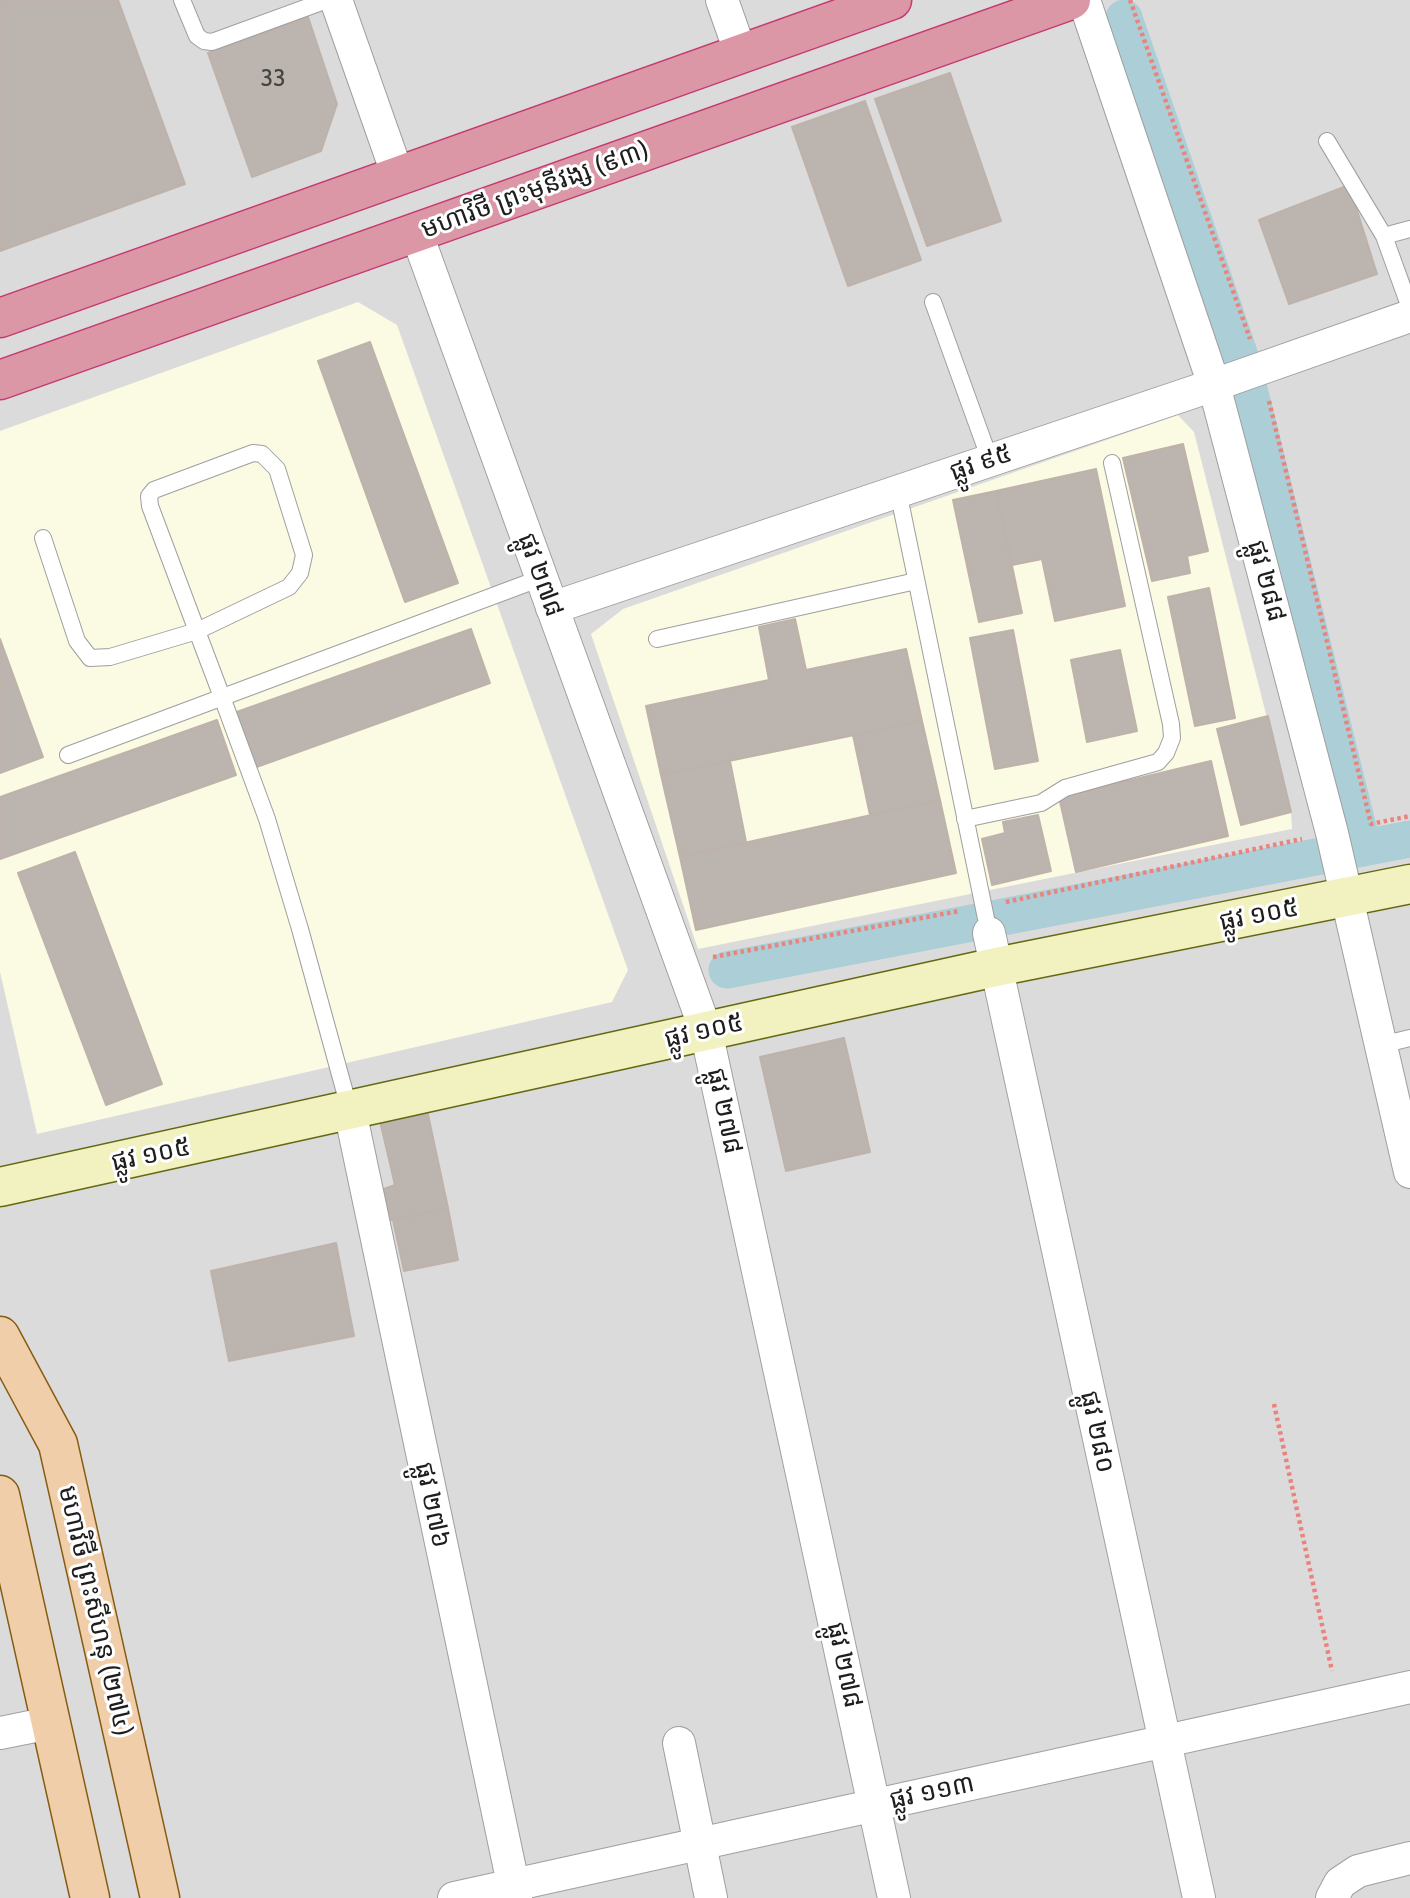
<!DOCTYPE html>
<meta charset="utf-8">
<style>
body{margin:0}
canvas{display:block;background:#eeebe6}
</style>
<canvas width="1410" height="1898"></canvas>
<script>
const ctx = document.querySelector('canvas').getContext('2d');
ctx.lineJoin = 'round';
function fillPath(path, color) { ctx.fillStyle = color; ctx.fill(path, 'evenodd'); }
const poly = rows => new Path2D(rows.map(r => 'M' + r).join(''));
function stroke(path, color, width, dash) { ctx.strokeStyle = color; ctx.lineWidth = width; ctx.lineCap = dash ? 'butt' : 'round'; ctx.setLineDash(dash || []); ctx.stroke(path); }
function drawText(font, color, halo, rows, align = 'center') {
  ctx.font = font + ' Cabin,"Noto Sans Khmer",sans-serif'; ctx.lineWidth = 6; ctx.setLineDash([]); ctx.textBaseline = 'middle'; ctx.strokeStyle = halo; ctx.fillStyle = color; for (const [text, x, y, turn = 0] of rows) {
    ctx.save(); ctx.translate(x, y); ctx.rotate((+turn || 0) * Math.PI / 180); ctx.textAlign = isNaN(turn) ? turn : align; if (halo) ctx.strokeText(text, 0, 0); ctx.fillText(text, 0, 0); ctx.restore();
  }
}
fillPath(poly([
 [0,0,1410,0,1410,1898,0,1898]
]), '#dcdbdc');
fillPath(poly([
 [358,302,397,325,628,970,612,1002,37,1134,0,972,0,431],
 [1178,415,1194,432,1291,812,1292,829,698,949,591,634,623,609]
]), '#fbfae2');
stroke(poly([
 [1124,18,1243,365,1363,848],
 [727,970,1410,839]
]), '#acced6', 37);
const building = poly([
 [0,0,118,0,185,184,0,251,0,0],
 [308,17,337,104,321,151,252,177,208,53,308,17],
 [950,73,1001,221,927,246,875,99,950,73],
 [865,101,921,260,848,286,792,127,865,101],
 [1349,185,1377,274,1289,304,1259,220,1349,185],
 [370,342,458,583,405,602,318,361,370,342],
 [1183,444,1208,551,1187,556,1190,573,1152,581,1123,458,1183,444],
 [1096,469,1125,606,1055,621,1042,559,1012,565,996,491,1096,469],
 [996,491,1022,613,979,622,953,500,996,491],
 [1209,588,1235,718,1195,726,1168,597,1209,588],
 [795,619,806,670,906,649,922,721,661,775,646,706,769,680,759,627,795,619],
 [471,629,490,683,251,769,231,714,471,629],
 [1013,630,1038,761,995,769,970,638,1013,630],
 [0,639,43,757,0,773,0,639],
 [1120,650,1137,731,1087,742,1071,660,1120,650],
 [1268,716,1291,812,1241,825,1217,729,1268,716],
 [217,720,236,775,0,859,0,797,217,720],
 [922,721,940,800,870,815,853,735,922,721],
 [730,761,746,842,680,857,661,775,730,761],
 [1211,761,1228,836,1076,872,1059,797,1211,761],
 [940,800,956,873,696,930,680,857,940,800],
 [1038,815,1051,871,992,885,982,839,1005,833,1003,822,1038,815],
 [75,852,162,1084,106,1105,18,873,75,852],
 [844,1038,870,1152,786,1171,760,1057,844,1038],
 [427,1110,448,1208,387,1221,381,1190,395,1185,380,1121,427,1110],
 [448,1208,458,1260,404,1271,393,1220,448,1208],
 [336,1243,354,1336,229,1361,211,1271,336,1243]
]);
fillPath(building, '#bbb4af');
stroke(building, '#beb2aa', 2);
const lane = poly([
 [182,0,197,36,204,41,212,42,327,0],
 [1327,141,1384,236,1410,308],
 [1384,236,1410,229],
 [933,302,990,460],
 [898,491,989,933],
 [43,538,77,641,90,658,110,657,197,631,289,587,300,573,304,555,277,469,262,454,253,453,154,490,149,496,150,506,197,631,222,697,267,819,300,929,350,1111],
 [657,639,916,581],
 [68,755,541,578],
 [965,819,1041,803,1065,788,1158,762,1166,753,1172,738,1171,724,1112,463],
 [1381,1045,1410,1038]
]);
const street = poly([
 [336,0,398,176],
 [722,0,741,54],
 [1084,0,1214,385,1332,833,1410,1172],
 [416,232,706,1031,894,1898],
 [552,608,1214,385,1410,316],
 [989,933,1199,1898],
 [350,1111,516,1898],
 [0,1733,50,1723],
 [679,1743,711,1898],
 [454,1898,1410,1687],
 [1332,1898,1340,1883,1358,1871,1410,1858]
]);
const secondary = poly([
 [0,1187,996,967,1410,884]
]);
const primary = poly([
 [0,1336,58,1444,160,1898],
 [0,1495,90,1898]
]);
const highway = poly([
 [0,318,892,0],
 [0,380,1071,0]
]);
stroke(lane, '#9f9f9f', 18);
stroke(street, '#9f9f9f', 34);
stroke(secondary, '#636812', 41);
stroke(primary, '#865b12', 41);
stroke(highway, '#c53a6f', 41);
stroke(poly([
 [1130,0,1250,339],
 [1269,401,1371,824,1410,816],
 [1006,902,1302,839],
 [713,957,959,911],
 [1274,1404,1332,1671]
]), '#e9837c', 4.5, [3.5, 3.5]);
stroke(lane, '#fff', 16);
stroke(street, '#fff', 32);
stroke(secondary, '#f1f2c0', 38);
stroke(primary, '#f0cea9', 38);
stroke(highway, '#dc97a7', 38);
drawText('23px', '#454442', null, [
 ["33",273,79]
]);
drawText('26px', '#1e1e1e', '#fff', [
 ["មហាវិថី ព្រះមុនីវង្ស (៩៣)",535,190,-20],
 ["ផ្លូវ ៩៥",981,463,-19],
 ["ផ្លូវ ២៧៨",540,575,70],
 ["ផ្លូវ ២៨៨",1266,581,75],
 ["ផ្លូវ ១០៥",1259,915,-11],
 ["ផ្លូវ ១០៥",704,1031,-13],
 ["ផ្លូវ ២៧៨",724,1111,78],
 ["ផ្លូវ ១០៥",151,1155,-12],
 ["ផ្លូវ ២៨០",1097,1432,78],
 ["ផ្លូវ ២៧៦",432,1505,78],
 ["មហាវិថី ព្រះសីហនុ (២៧៤)",95,1611,77],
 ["ផ្លូវ ២៧៨",844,1665,78],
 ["ផ្លូវ ១១៣",932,1792,-12]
]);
</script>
